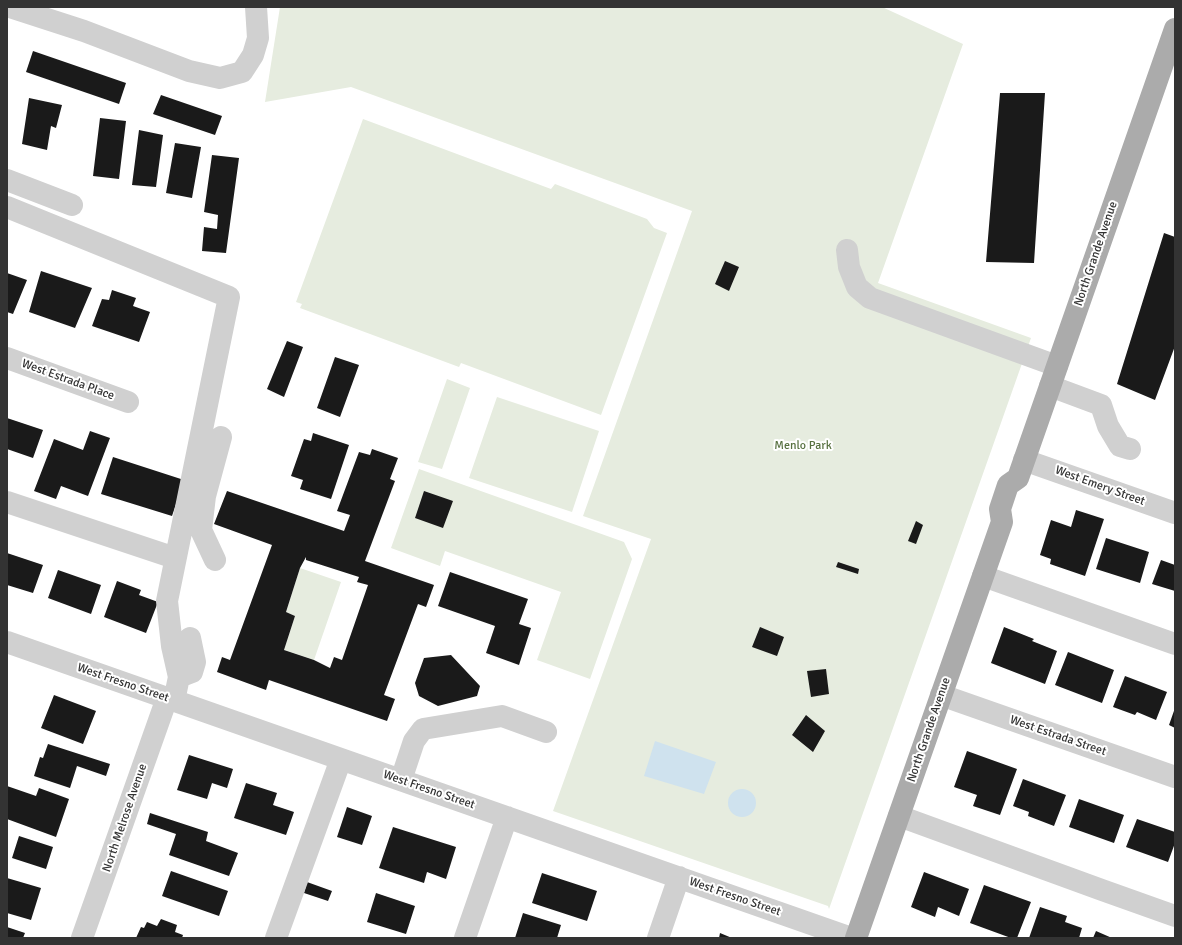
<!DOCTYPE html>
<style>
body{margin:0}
#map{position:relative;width:1182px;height:945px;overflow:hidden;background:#fff;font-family:Signika,sans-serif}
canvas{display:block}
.frame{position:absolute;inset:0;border:8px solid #333;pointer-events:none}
</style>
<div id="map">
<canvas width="1182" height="945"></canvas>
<div class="frame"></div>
</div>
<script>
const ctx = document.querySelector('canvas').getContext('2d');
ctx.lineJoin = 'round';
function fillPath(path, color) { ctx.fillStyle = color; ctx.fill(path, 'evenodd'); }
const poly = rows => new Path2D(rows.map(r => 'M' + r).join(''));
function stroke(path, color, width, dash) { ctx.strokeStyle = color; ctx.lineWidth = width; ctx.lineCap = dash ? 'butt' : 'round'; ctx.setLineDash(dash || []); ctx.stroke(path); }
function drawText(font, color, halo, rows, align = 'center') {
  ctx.font = font + ' Signika,sans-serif'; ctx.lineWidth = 4; ctx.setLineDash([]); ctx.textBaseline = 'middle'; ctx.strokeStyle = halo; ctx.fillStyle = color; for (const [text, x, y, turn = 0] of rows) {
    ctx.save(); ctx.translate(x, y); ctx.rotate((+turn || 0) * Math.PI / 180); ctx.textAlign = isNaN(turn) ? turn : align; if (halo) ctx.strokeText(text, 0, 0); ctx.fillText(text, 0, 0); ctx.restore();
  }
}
fillPath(poly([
 [280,7,882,7,963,44,878,283,1031,338,829,909,828,906,553,811,651,539,583,516,692,211,351,87,265,102],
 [363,119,551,189,555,184,647,219,654,228,667,233,601,415,461,363,459,367,300,308,302,304,296,302],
 [447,379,470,388,442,469,418,462],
 [497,397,599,431,572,512,469,478],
 [419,469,624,542,632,559,590,679,537,660,561,592,445,551,440,566,391,548],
 [300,568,341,582,314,660,284,650,295,616,286,612]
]), '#e6ecdf');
fillPath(poly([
 [655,741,716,762,704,794,644,776],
 '728 803a14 14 0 1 1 28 0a14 14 0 1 1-28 0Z'
]), '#cfe2ee');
fillPath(poly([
 [33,51,126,83,119,104,26,72],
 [1000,93,1045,93,1034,263,986,262],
 [161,95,222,116,215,135,153,114],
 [29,98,62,105,56,128,51,126,47,150,22,144],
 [100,118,126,121,119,179,93,176],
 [139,130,163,135,156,187,132,185],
 [175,143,201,147,192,198,166,193],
 [212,155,239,158,226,253,202,251,204,227,217,229,218,215,204,212],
 [1164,233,1175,237,1175,346,1155,400,1117,384],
 [725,261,739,267,729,291,715,284],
 [41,271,92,288,75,328,29,312],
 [7,273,27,280,13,314,7,312],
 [112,290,136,298,133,306,150,312,139,342,92,326,102,299,109,300],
 [287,341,303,347,284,397,267,389],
 [335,357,359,365,340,417,317,408],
 [7,418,43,430,33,458,7,449],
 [90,431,110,438,88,496,61,486,56,499,34,491,54,439,83,450],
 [313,433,349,445,331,499,300,489,303,480,291,476,304,439,311,441],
 [372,449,398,458,390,479,395,481,365,561,434,585,426,607,418,604,384,695,395,699,387,721,269,680,266,690,217,672,222,657,230,660,272,545,214,524,227,491,344,531,350,515,337,511,359,452,370,455],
 [306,557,306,560,359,577,357,582,368,585,342,660,334,657,330,668,314,660,284,650,295,616,286,612,300,568],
 [113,457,184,480,172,516,101,494],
 [424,491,453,501,443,528,415,518],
 [1076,510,1104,519,1085,576,1050,564,1051,559,1040,555,1051,520,1071,527],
 [916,521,923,525,916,544,908,541],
 [1106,538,1149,552,1140,583,1096,569],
 [7,553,43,565,33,593,7,585],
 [1161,560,1175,565,1175,591,1152,584],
 [838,562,859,569,858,574,836,567],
 [58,570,101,585,91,614,48,598],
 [450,572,528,599,519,624,531,628,519,665,486,653,495,626,438,606],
 [117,581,141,590,139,595,158,602,146,633,104,617],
 [760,627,784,637,777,656,752,647],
 [1004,627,1034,639,1032,641,1057,651,1045,684,991,663],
 [1068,652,1114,670,1102,703,1055,685],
 [451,655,480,686,477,696,438,706,419,696,415,683,424,658],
 [826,669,829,694,811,697,807,671],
 [1125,676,1167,692,1156,720,1137,712,1135,715,1113,707],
 [54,695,96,711,83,744,41,728],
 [1175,708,1175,728,1169,725],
 [806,715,825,731,813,752,792,735],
 [48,744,110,764,106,776,77,766,70,788,34,776,40,757,43,758],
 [967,751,1017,769,1000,815,973,806,977,795,954,787],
 [189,755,233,769,227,788,212,783,207,799,177,790],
 [1023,779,1066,795,1054,826,1028,816,1029,812,1013,806],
 [246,783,277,793,273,805,294,812,286,835,234,818],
 [7,786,36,796,39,788,69,799,56,837,7,819],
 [1079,799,1124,815,1114,843,1069,827],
 [347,807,372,816,362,845,337,837],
 [150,813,208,832,206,841,238,853,229,876,169,855,176,834,147,824],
 [1137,819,1175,832,1175,843,1168,862,1126,847],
 [393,827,456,847,446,879,427,872,424,883,379,868],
 [19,836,53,847,46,869,12,858],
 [171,871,228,891,219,916,162,896],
 [924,872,969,889,959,916,938,907,935,917,911,907],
 [542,873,597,891,587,921,532,903],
 [7,878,41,888,31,920,7,913],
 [307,882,332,891,328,901,304,893],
 [984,885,1031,902,1017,938,1011,938,970,923],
 [376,893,415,906,406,934,367,922],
 [1040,907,1067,916,1065,922,1082,928,1079,938,1029,938],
 [523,913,561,925,557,938,515,938],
 [161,919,177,925,175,932,183,935,182,938,136,938,141,927,144,928,147,922,157,926],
 [7,927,25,933,23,938,7,938],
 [1096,931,1112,938,1093,938],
 [720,933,732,938,719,938]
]), '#1a1a1a');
stroke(poly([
 [10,7,84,31,189,71,220,78,242,72,253,55,258,38,256,7],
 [7,180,72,205],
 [7,207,229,297,167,601,172,646,179,677,174,701],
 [847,250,849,267,857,287,870,298,1057,366],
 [7,358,128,402],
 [1050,386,1101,405,1108,426,1120,446,1130,449],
 [1024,460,1175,513],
 [7,502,175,558],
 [215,560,201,530,205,496,221,437],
 [983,576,1175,644],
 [7,642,851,938],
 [179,677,192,672,195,662,190,638],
 [941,695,1175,777],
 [401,780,414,741,423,729,502,716,546,732],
 [899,816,1102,890,1175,916],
 [82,938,167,698],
 [276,938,341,759],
 [465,938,507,817],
 [658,938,679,877]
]), '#d0d0d0', 22);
stroke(poly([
 [856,938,1002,522,1000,509,1008,485,1018,478,1175,29]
]), '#ababab', 22);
drawText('12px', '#333', '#fff', [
 ["North Grande Avenue",1096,254,-71],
 ["West Estrada Place",68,380,20],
 ["West Emery Street",1100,486,20],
 ["West Fresno Street",123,683,19],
 ["North Grande Avenue",929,730,-71],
 ["West Estrada Street",1058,736,19],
 ["West Fresno Street",429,790,19],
 ["North Melrose Avenue",125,818,-71],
 ["West Fresno Street",735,897,19]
]);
drawText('12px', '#56703f', '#fff', [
 ["Menlo Park",803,446]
]);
</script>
